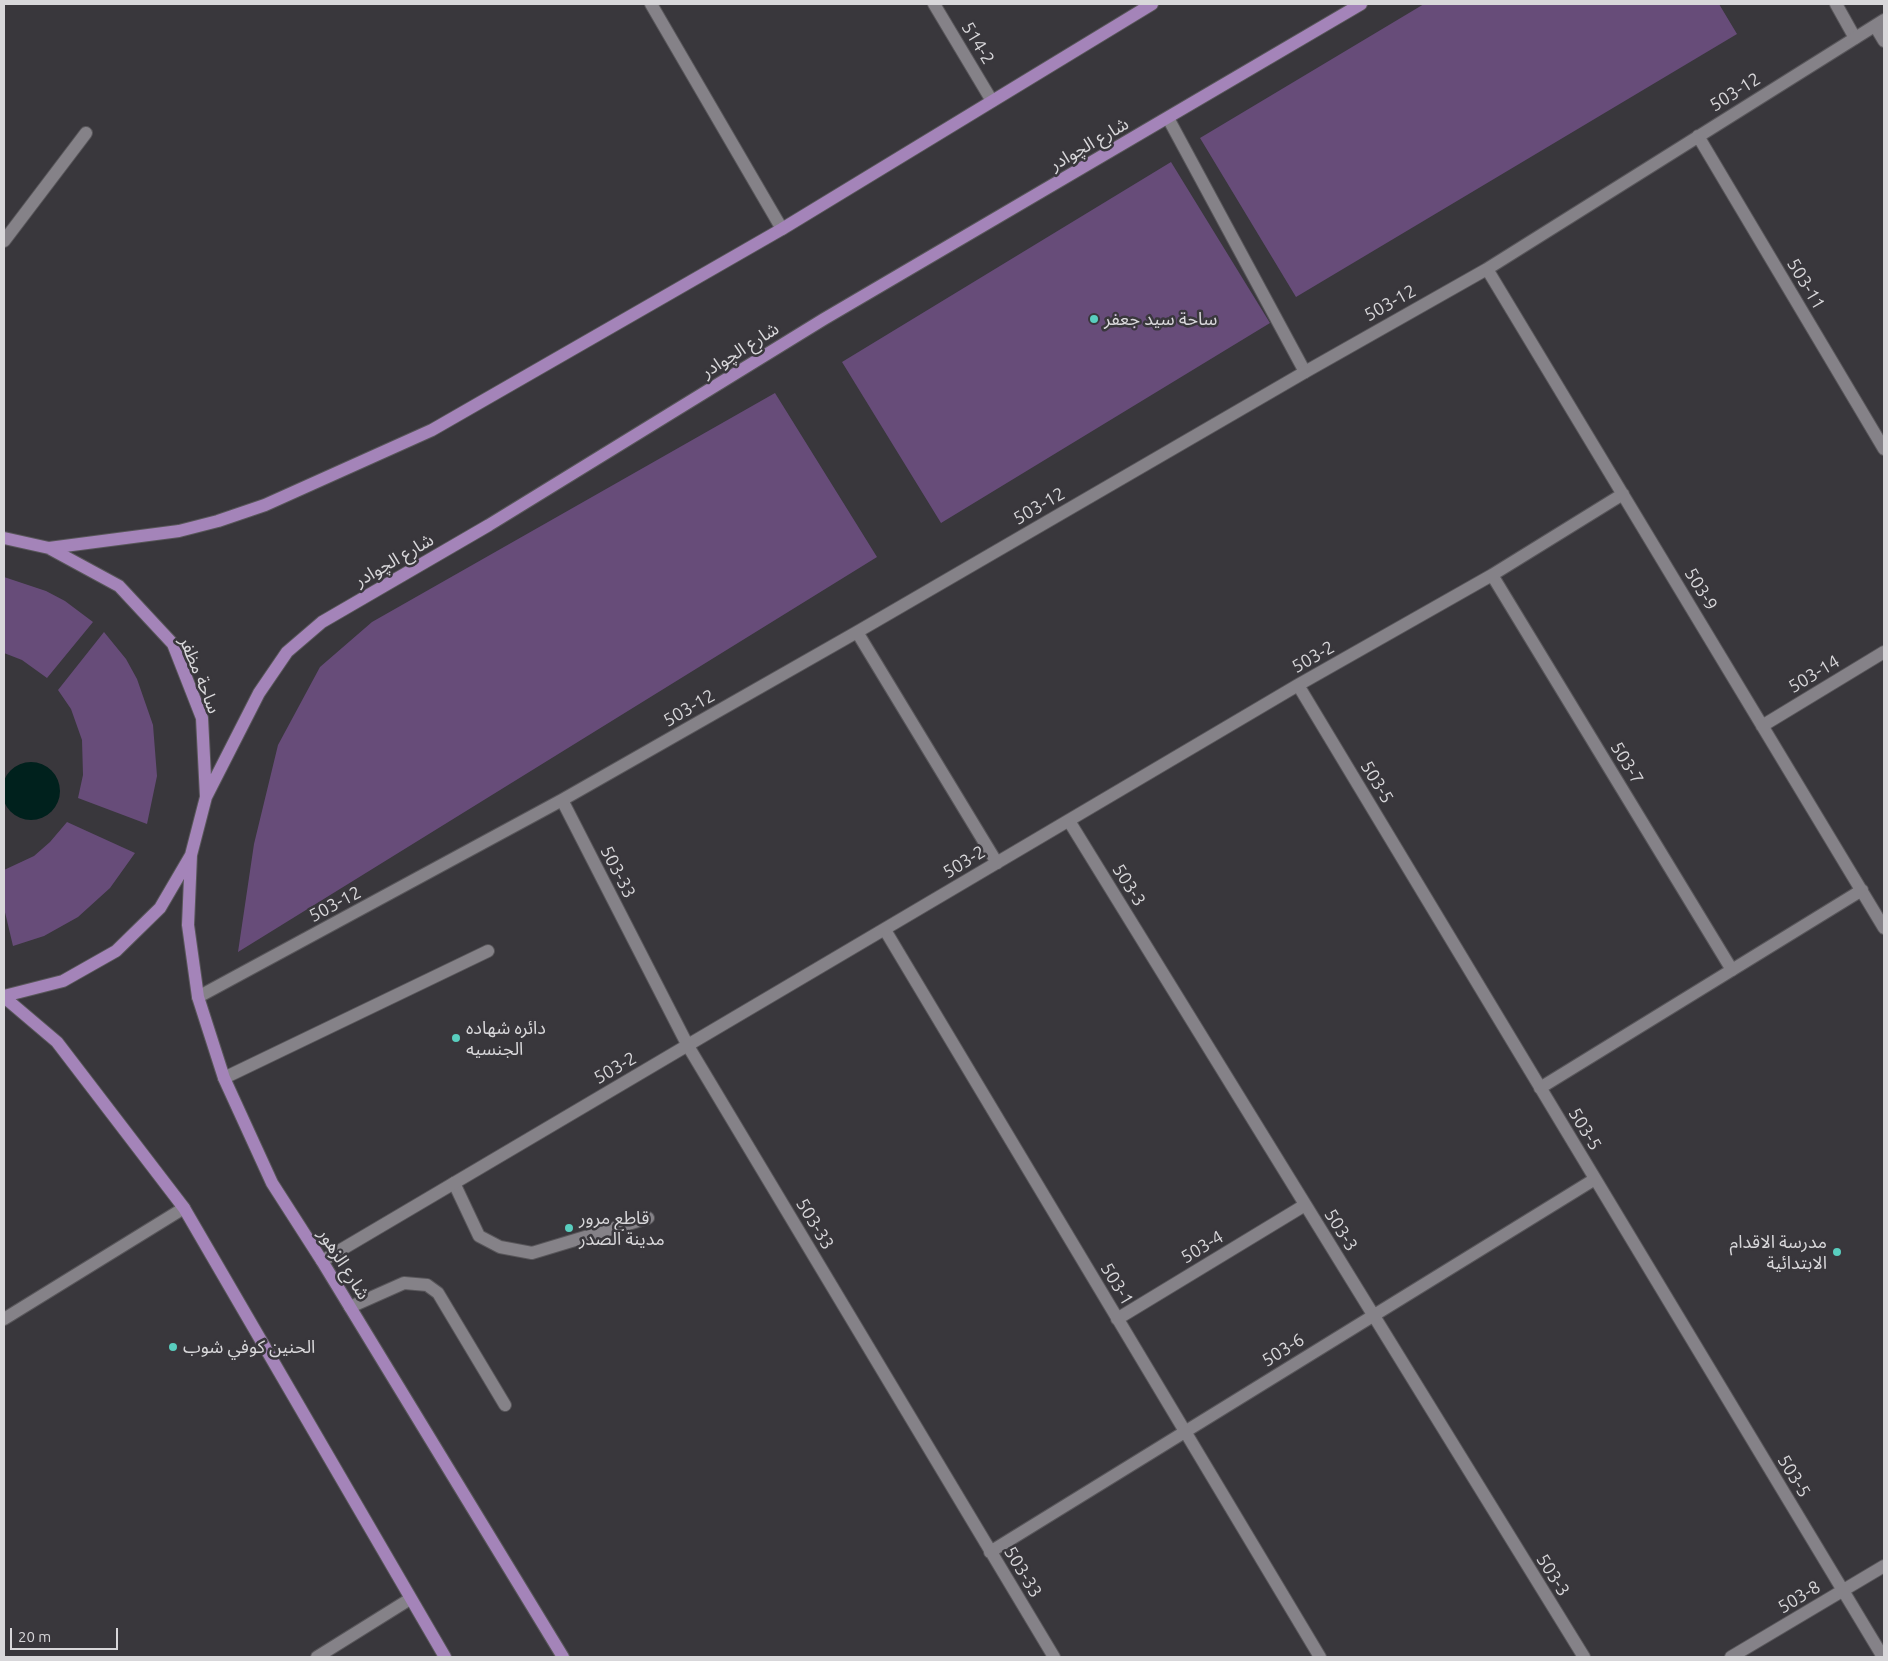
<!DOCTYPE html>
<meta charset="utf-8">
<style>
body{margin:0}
#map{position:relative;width:1888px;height:1661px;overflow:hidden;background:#39373c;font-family:Ubuntu,sans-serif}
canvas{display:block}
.frame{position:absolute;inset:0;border:5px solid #d8d7da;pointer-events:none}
.scale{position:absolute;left:10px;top:1628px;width:108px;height:22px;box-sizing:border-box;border:2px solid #d8d7da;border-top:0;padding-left:6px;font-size:15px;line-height:18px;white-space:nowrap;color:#d8d7da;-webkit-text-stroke:4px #39373c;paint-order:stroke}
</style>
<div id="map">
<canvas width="1888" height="1661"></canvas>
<div class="frame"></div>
<div class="scale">20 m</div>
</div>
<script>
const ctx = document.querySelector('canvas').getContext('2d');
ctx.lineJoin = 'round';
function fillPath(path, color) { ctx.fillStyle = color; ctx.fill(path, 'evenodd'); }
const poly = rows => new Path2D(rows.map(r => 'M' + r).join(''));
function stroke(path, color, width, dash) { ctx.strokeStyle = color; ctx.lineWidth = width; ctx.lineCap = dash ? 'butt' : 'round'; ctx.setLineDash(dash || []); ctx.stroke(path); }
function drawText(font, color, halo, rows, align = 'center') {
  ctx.font = font + ' Ubuntu,"Noto Sans Arabic",sans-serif'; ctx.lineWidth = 5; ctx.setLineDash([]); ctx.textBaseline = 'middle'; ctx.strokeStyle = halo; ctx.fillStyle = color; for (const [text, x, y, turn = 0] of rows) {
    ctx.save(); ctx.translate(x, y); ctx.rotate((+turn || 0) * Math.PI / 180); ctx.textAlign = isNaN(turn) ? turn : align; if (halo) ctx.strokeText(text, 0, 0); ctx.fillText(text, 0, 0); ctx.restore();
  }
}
fillPath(poly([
 [1424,4,1719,4,1737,34,1296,297,1200,138],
 [1171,162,1270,323,941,523,842,362],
 [775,393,877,557,238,952,254,844,278,745,320,667,372,622],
 [4,577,46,591,65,601,93,622,47,678,22,660,4,653],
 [104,632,126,659,137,679,153,725,157,776,147,824,78,798,83,775,82,740,71,709,58,690],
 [67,822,135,853,110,888,78,917,44,936,13,946,4,908,4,870,34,856,50,842]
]), '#674c79');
fillPath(poly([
 '2 791a29 29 0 1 1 58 0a29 29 0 1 1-58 0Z'
]), '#00211d');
const lane = poly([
 [651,4,782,229],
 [934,4,992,101],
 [1836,4,1855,38],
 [1168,118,1305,372],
 [4,241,86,133],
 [224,1078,488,951],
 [454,1183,479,1236,500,1247,532,1253,648,1218],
 [350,1307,404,1283,427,1285,438,1293,505,1405]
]);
const street = poly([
 [1875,26,1884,41],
 [1698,136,1884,449],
 [1487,269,1884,928],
 [1492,575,1732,970],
 [857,632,997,863],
 [1298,685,1883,1657],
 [1762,726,1884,652],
 [562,800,688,1046,1054,1657],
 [1069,821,1584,1657],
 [885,930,1320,1657],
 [198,997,562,800,857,632,1305,372,1487,269,1884,20],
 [1540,1088,1862,890],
 [322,1261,1298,685,1492,575,1623,494],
 [4,1319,184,1208],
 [1117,1319,1305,1205],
 [990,1552,1595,1179],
 [317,1657,410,1599],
 [1731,1657,1884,1566]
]);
const primary = poly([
 [4,538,49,548,119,586,173,644,202,718,206,797,191,855,160,908,116,951,63,981,4,996],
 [49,548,179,531,218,521,265,505,432,430,782,229,1152,4],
 [206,797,259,693,287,652,322,622,489,525,824,319,1361,4],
 [191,855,188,925,198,997,224,1078,272,1183,322,1261,563,1657],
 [4,997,57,1042,184,1208,445,1657]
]);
stroke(lane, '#58565a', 14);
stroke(street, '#58565a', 14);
stroke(primary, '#58565a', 14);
stroke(lane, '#858288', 12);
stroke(street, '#858288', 12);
stroke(primary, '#a484b9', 12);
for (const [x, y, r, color] of [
 [1094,319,5,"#59cebf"],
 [456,1038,5,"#59cebf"],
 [569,1228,5,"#59cebf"],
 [1837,1252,5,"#59cebf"],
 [173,1347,5,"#59cebf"]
]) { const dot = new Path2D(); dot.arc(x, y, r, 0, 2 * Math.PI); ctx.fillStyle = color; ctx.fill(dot); stroke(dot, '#39373c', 2); }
drawText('18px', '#d8d7da', '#39373c', [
 ["514-2",978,43,59],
 ["503-12",1735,92,-32],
 ["شارع الچوادر",1089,144,-30],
 ["503-11",1806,284,59],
 ["503-12",1390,303,-29],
 ["شارع الچوادر",740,350,-32],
 ["503-12",1039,506,-30],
 ["شارع الچوادر",394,560,-30],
 ["503-9",1701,589,59],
 ["503-2",1313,657,-30],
 ["503-14",1814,674,-31],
 ["ساحة مظفر",200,675,68],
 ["503-12",689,708,-30],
 ["503-7",1627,763,59],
 ["503-5",1377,782,59],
 ["503-2",964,862,-31],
 ["503-33",618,872,63],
 ["503-3",1129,885,58],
 ["503-12",335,904,-28],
 ["503-2",615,1068,-30],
 ["503-5",1585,1129,59],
 ["503-33",815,1224,59],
 ["503-3",1341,1230,58],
 ["503-4",1202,1247,-31],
 ["شارع الزهور",344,1264,58],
 ["503-1",1117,1284,59],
 ["503-6",1283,1350,-32],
 ["503-5",1794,1476,59],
 ["503-33",1023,1572,59],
 ["503-3",1553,1575,58],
 ["503-8",1799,1597,-31]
]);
drawText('18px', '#d8d7da', '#39373c', [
 ["ساحة سيد جعفر",1104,319],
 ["دائره شهاده",466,1028],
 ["الجنسيه",466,1049],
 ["قاطع مرور",579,1218],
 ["مدينة الصدر",579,1239],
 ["مدرسة الاقدام",1827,1242,"right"],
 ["الابتدائية",1827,1263,"right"],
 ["الحنين كوفي شوب",183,1347]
], 'left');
</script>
